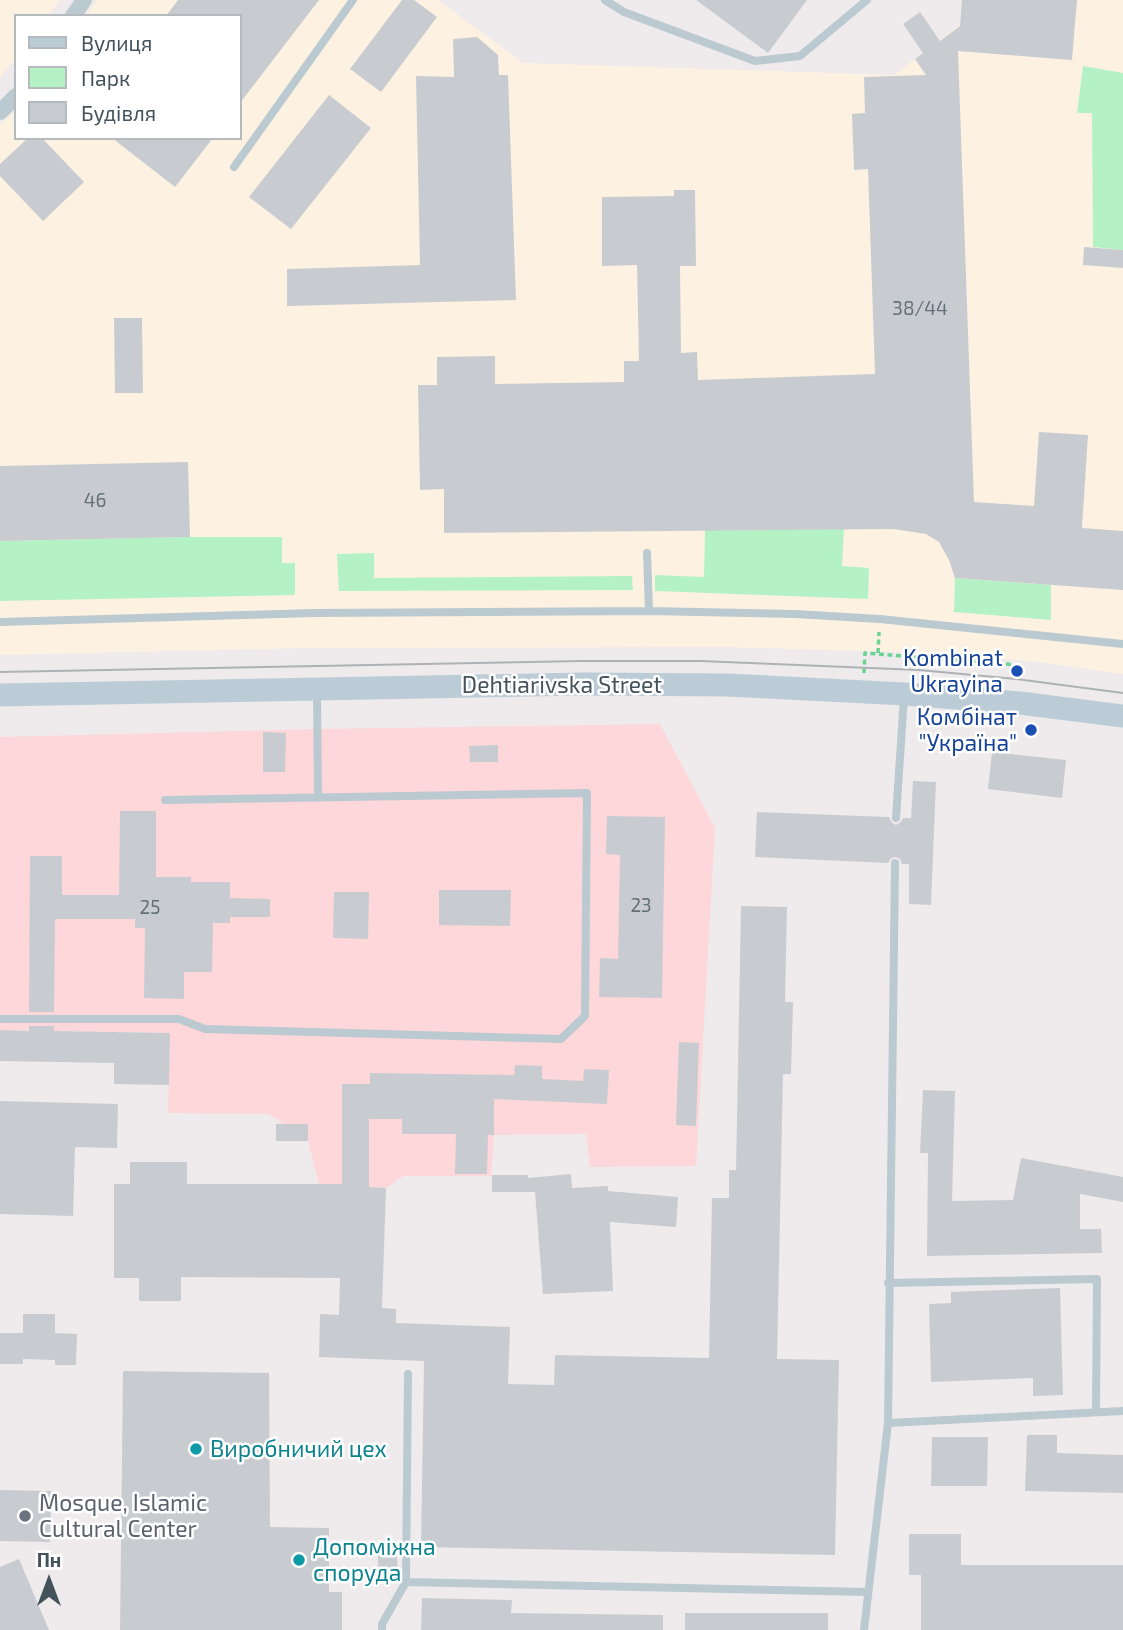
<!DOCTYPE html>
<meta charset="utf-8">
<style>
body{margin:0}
#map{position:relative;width:1123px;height:1630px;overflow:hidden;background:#efebec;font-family:"Exo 2",sans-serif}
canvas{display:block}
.legend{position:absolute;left:14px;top:14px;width:228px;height:126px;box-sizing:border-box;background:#fff;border:2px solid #b4babd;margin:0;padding:9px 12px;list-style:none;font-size:21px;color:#43525b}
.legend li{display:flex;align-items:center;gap:14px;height:35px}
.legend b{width:35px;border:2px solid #b4babd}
.north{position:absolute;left:14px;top:1546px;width:70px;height:70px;-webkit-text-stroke:5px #fff;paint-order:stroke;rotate:0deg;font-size:19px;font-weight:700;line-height:28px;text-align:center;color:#43525b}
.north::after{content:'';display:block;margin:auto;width:24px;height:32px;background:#43525b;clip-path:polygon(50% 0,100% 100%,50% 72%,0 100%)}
</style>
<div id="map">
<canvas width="1123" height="1630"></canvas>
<ul class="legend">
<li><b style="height:9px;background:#bcccd7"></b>Вулиця</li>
<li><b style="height:19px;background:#b4f2c5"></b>Парк</li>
<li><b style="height:19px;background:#c8ccd1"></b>Будівля</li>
</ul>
<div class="north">Пн</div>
</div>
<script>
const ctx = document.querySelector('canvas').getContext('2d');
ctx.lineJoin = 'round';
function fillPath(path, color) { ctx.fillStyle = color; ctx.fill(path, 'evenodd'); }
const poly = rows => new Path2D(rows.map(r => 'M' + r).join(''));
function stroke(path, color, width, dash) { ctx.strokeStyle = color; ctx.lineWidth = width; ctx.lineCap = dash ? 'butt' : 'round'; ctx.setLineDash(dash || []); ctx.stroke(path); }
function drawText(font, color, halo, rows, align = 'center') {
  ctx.font = font + ' "Exo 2",sans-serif'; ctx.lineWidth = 5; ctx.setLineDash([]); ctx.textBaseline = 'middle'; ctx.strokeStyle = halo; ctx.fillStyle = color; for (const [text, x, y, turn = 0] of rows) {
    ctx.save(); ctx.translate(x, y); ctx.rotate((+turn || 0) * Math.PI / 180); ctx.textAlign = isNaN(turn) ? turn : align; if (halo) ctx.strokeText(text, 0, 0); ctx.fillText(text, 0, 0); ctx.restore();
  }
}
fillPath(poly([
 [0,0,60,0,48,16,16,16,16,58,0,77],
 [97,0,438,0,523,63,894,75,960,25,959,51,1071,60,1077,0,1123,0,1123,674,1038,662,931,653,727,647,303,648,0,655,0,125,16,110,16,138,240,138,240,16,85,16]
]), '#fdf2e1');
fillPath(poly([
 [660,724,715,828,696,1166,590,1167,586,1134,494,1135,491,1176,403,1176,386,1188,319,1184,308,1141,269,1114,168,1113,170,1033,0,1030,0,737,317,729]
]), '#fdd7d9');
fillPath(poly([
 [1083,66,1123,73,1123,250,1093,247,1092,113,1077,113],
 [844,529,842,566,869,568,868,599,655,591,655,575,704,577,705,530],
 [190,537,282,537,282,563,295,563,295,595,0,601,0,541],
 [374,553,374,578,632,576,633,590,339,591,337,554],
 [955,578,1051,585,1051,620,954,612]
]), '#b4f2c5');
fillPath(poly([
 [178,0,319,0,240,103,240,16,166,16],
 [402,0,414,0,437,17,381,92,350,69],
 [696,0,807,0,768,53],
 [962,0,1077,0,1072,60,958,51,974,502,1034,506,1039,432,1088,435,1082,528,1123,531,1123,590,955,578,949,560,939,542,926,534,893,529,444,533,444,489,420,490,418,385,437,385,437,357,495,356,495,384,624,382,624,361,639,361,637,265,602,266,602,197,674,196,674,190,695,190,696,266,680,266,681,353,697,352,698,380,875,374,868,169,854,170,852,114,865,113,864,77,926,75,915,59,923,53,903,24,920,12,940,41,960,26],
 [477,37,498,55,499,75,508,75,516,300,287,306,287,269,420,265,416,76,454,77,453,39],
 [329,95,371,128,291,229,249,197],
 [28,138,42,138,84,182,43,221,0,176,0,164],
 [112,138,213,138,175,187],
 [1084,247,1123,250,1123,268,1083,265],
 [114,318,142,318,143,393,115,393],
 [188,462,190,537,0,541,0,466],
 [263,732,286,733,285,772,263,772],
 [498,745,498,762,470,762,469,746],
 [992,752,1066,760,1062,798,988,789],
 [913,781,936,782,931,905,909,904,909,864,902,864,900,859,896,857,891,858,888,863,755,857,757,812,889,817,892,823,896,825,901,822,903,818,911,818],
 [120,811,156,811,156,877,191,877,191,882,230,882,230,898,270,899,270,917,230,917,230,923,213,923,212,972,184,972,184,999,144,998,145,928,135,928,135,919,55,919,54,1012,29,1012,30,856,62,856,62,895,119,895],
 [607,816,665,817,662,998,599,997,600,958,618,959,620,855,606,854],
 [439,890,511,890,510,926,439,925],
 [334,892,369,892,368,939,333,938],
 [741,906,787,907,785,1002,793,1002,791,1074,783,1074,777,1359,839,1360,835,1555,421,1547,424,1361,319,1357,320,1314,339,1315,340,1278,181,1277,181,1301,139,1301,139,1278,114,1278,114,1184,130,1184,130,1162,187,1162,187,1184,342,1184,342,1084,370,1084,370,1073,514,1075,515,1065,542,1066,542,1079,583,1081,584,1069,609,1070,607,1104,494,1099,494,1135,488,1135,487,1174,455,1174,456,1134,402,1134,402,1119,369,1119,369,1187,386,1188,382,1308,396,1309,396,1323,510,1327,508,1384,554,1385,555,1355,709,1358,712,1198,729,1198,729,1170,736,1170],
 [29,1026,54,1026,54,1031,170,1033,169,1085,114,1084,114,1063,0,1061,0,1030,29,1031],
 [679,1042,699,1043,696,1126,676,1125],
 [923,1090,955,1091,952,1201,1013,1200,1021,1158,1123,1177,1123,1202,1080,1194,1080,1229,1101,1229,1102,1253,927,1256,928,1153,920,1153],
 [0,1101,118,1104,117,1148,75,1147,73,1216,0,1214],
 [276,1124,308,1124,308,1141,276,1141],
 [571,1174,572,1188,608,1186,608,1191,678,1197,676,1227,610,1222,613,1291,543,1294,535,1192,492,1192,492,1175,528,1175,528,1178],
 [1060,1288,1063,1395,1033,1396,1033,1378,931,1382,929,1304,951,1303,951,1292],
 [23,1314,55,1314,55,1333,77,1334,76,1365,55,1365,55,1360,23,1359,23,1364,0,1364,0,1333,23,1333],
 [123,1371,269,1373,270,1527,329,1528,329,1592,342,1592,342,1630,120,1630],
 [1027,1435,1057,1435,1057,1453,1123,1455,1123,1493,1025,1491],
 [932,1437,988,1437,987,1486,931,1486],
 [0,1490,51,1491,50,1542,0,1541],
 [909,1534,961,1534,961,1565,1123,1565,1123,1630,921,1630,921,1575,909,1575],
 [396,1544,398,1571,379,1573,377,1546],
 [19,1559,49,1630,0,1630,0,1567],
 [422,1598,512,1600,511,1613,663,1615,663,1630,421,1630],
 [685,1613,828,1613,828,1630,685,1630]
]), '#c8ccd1');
stroke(poly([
 [878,653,879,632],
 [864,673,865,653,1018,665]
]), '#69d392', 3.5, [5, 3.5]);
stroke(poly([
 [605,0,624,12,755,61,800,56,867,0],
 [234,167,353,0],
 [647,553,649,611],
 [0,622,314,613,649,611,795,614,880,619,1123,644],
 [317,692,318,798],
 [896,818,904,697],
 [0,1019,179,1019,205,1029,561,1039,585,1016,587,793,165,800],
 [888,1283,1097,1279,1096,1412],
 [888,1423,1123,1411],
 [406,1582,867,1592],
 [382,1630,382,1624,406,1582,408,1374],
 [864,1630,888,1423,895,863]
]), '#bbc9d0', 8);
stroke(poly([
 [73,16,84,0],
 [0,112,16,96]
]), '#bbc9d0', 16);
stroke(poly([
 [0,695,584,684,728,685,905,694,1020,703,1123,716]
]), '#bcccd7', 23);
stroke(poly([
 [0,672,582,661,701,661,919,670,1016,679,1123,693]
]), '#adb2b7', 2);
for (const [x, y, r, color] of [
 [1017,671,7,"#1a4fb4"],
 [1031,730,7,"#1a4fb4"],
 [196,1449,7,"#0f9aa8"],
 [25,1516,7,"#6b7280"],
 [299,1560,7,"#0f9aa8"]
]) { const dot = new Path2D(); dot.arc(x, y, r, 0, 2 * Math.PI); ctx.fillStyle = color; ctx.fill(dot); stroke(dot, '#fff', 2.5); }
drawText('19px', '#647078', null, [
 ["38/44",920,309],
 ["46",95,501],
 ["23",641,906],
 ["25",150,908]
]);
drawText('23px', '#164399', '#fff', [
 ["Kombinat",1003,658],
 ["Ukrayina",1003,684],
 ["Комбінат",1017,717],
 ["\"Україна\"",1017,743]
], 'right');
drawText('23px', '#43525b', '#fff', [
 ["Dehtiarivska Street",562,685]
]);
drawText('23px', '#0d838f', '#fff', [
 ["Виробничий цех",210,1449],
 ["Допоміжна",313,1547],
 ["споруда",313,1573]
], 'left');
drawText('23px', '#5b616d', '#fff', [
 ["Mosque, Islamic",39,1503],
 ["Cultural Center",39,1529]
], 'left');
</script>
